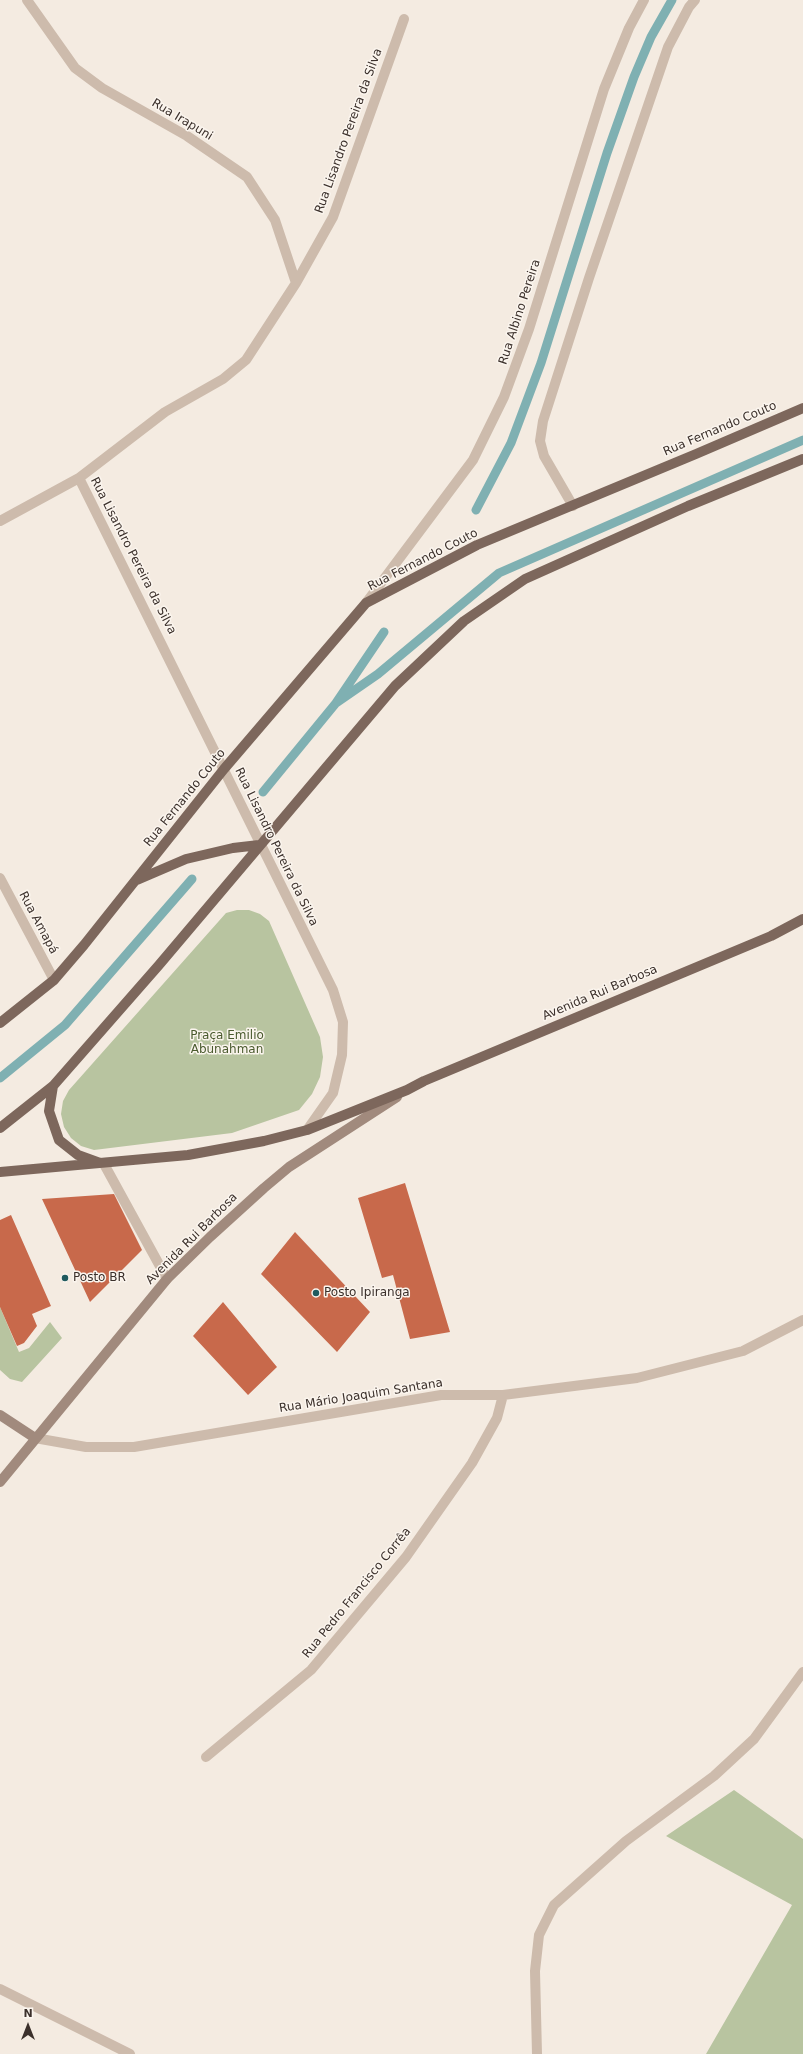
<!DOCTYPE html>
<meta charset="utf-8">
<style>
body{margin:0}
#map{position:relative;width:803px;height:2054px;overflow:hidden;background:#f4ebe1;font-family:"DejaVu Sans",sans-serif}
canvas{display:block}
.north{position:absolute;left:8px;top:2006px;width:40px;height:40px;-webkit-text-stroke:3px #fbf5ee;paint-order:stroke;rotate:0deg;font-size:11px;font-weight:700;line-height:16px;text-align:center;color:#3b302b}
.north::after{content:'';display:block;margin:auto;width:14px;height:18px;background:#3b302b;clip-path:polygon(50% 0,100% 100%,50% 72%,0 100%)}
</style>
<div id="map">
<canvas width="803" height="2054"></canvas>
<div class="north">N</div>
</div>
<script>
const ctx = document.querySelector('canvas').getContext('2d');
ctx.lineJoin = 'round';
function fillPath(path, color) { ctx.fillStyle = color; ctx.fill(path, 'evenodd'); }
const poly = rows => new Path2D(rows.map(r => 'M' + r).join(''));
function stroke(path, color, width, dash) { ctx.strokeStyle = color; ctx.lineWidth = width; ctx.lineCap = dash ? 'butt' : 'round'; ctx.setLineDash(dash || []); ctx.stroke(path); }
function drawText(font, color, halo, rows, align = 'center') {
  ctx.font = font + ' "DejaVu Sans",sans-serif'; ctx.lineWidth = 3; ctx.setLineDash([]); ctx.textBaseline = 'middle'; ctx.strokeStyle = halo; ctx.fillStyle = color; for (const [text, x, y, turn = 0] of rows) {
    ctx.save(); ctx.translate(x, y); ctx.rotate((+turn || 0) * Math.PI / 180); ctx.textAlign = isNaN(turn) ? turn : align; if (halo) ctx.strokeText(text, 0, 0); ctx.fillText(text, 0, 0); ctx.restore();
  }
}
fillPath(poly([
 [237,910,249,910,260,914,269,921,320,1037,323,1057,320,1077,312,1094,299,1110,232,1133,94,1150,81,1146,71,1138,64,1127,61,1114,63,1101,69,1090,226,913],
 [0,1307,19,1352,29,1348,50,1322,62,1338,22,1382,10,1379,0,1370],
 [734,1790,803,1839,803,2054,706,2054,792,1905,666,1836]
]), '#b8c4a0');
stroke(poly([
 [476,510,511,443,541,363,607,153,634,77,651,37,672,0],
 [336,703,378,674,499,573,803,440],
 [263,792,336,703,384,632],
 [0,1078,65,1025,192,879]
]), '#7fb0b2', 9);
fillPath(poly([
 [405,1183,450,1332,410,1339,393,1275,382,1278,358,1198],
 [114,1194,142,1250,90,1302,42,1199],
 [11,1215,51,1306,32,1314,37,1326,24,1343,17,1346,0,1307,0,1220],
 [295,1232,370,1312,337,1352,261,1274],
 [223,1302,277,1367,248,1395,193,1336]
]), '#c8694b');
stroke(poly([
 [104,1164,167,1279]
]), '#cdbbac', 10);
stroke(poly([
 [27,0,75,68,102,88,187,136,247,177,275,220,296,283],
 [79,478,333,990,343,1022,342,1055,333,1093,307,1130],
 [573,506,544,456,540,441,543,421,589,278,668,47,689,7,695,0],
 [0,521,79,478,165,412,223,379,246,360,296,283,333,217,404,19],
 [366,603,473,460,504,397,529,329,604,89,629,28,644,0],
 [0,878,54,980],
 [35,1438,86,1447,134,1447,441,1395,503,1395,637,1378,743,1351,803,1320],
 [206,1757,311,1670,406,1557,472,1463,497,1418,503,1395],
 [0,1989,130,2054],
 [537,2054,535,1971,539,1935,554,1905,626,1841,714,1776,754,1739,803,1672]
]), '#cdbbac', 10);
stroke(poly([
 [0,1415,35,1438],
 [0,1482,167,1279,210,1237,264,1188,289,1167,397,1097]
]), '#a18a7d', 10);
stroke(poly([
 [137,880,186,859,233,848,259,845],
 [0,1023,54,980,84,945,224,769,366,603,477,545,696,454,803,408],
 [53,1086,49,1111,59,1140,78,1155,100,1163],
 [0,1128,53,1086,159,965,395,686,464,621,525,579,688,506,803,459],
 [0,1172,188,1155,264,1141,307,1130,407,1090,424,1081,771,936,803,919]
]), '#7d675c', 10);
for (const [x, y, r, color] of [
 [65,1278,4,"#1f5a5e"],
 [316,1293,4,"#1f5a5e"]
]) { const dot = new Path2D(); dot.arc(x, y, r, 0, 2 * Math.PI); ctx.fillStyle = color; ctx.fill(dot); stroke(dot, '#fbf5ee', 1.5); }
drawText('12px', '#3b302b', '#fbf5ee', [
 ["Rua Irapuni",182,120,31],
 ["Rua Lisandro Pereira da Silva",349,131,-70],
 ["Rua Albino Pereira",520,312,-72],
 ["Rua Fernando Couto",720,429,-23],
 ["Rua Lisandro Pereira da Silva",133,556,63],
 ["Rua Fernando Couto",423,560,-27],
 ["Rua Fernando Couto",185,798,-51],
 ["Rua Lisandro Pereira da Silva",276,847,64],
 ["Rua Amapá",38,923,62],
 ["Avenida Rui Barbosa",600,993,-23],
 ["Avenida Rui Barbosa",192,1239,-45],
 ["Rua Mário Joaquim Santana",361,1396,-9],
 ["Rua Pedro Francisco Corrêa",357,1593,-51]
]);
drawText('12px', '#4a5a2e', '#fbf5ee', [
 ["Praça Emilio",227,1036],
 ["Abunahman",227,1050]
]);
drawText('12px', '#3b302b', '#fbf5ee', [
 ["Posto BR",73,1278],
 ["Posto Ipiranga",324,1293]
], 'left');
</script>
